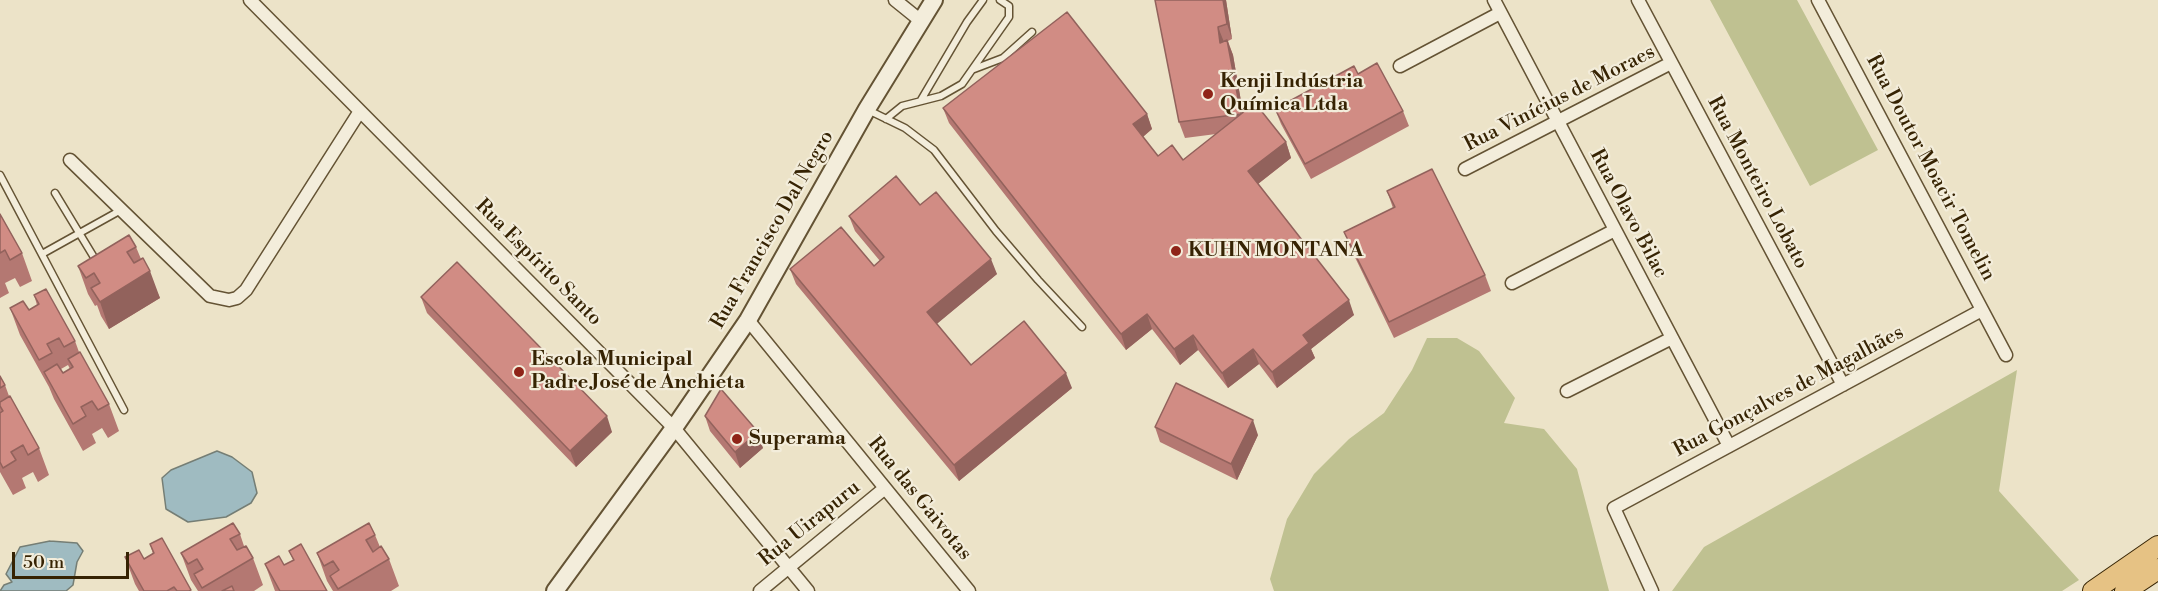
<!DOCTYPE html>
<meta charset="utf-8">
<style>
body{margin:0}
#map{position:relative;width:2158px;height:591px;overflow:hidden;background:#ece3c8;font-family:"Libre Bodoni",serif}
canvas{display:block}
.scale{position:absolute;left:12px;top:552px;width:117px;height:27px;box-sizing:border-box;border:3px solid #362303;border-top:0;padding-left:8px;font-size:18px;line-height:21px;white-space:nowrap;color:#362303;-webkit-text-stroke:4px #f3eddb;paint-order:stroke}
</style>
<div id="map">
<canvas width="2158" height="591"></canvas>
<div class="scale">50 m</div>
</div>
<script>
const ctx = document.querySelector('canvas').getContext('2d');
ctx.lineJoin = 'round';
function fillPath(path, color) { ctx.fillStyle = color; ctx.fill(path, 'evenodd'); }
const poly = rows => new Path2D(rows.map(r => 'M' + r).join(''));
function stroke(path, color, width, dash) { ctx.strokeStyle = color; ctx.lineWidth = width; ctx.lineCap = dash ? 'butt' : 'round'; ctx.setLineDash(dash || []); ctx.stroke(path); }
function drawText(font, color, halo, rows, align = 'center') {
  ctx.font = font + ' "Libre Bodoni",serif'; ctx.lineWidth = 4.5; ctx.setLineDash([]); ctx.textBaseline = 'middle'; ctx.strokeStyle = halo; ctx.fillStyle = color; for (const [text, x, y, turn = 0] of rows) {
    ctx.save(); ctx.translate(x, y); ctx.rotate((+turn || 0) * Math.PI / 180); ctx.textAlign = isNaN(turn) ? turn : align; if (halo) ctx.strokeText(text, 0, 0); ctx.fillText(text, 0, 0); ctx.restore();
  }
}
fillPath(poly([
 [1710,0,1797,0,1878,150,1810,186],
 [1427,338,1457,338,1479,351,1515,398,1504,423,1544,429,1577,469,1609,591,1274,591,1270,579,1287,519,1314,474,1349,439,1384,413,1412,370],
 [2017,370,1999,491,2079,580,2062,591,1672,591,1704,547]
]), '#bfc191');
const water = poly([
 [217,451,232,457,252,472,257,493,251,503,226,517,188,522,166,509,162,478,171,470,217,451],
 [50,541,77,543,83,551,77,562,73,585,66,591,0,591,4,585,12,582,6,574,20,547,50,541]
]);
fillPath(water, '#9fbbc1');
stroke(water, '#757e75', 1.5);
const service = poly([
 [974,69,1003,58,1032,32],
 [921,100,967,22,983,0],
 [868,110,905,128,934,150,996,231,1038,280,1082,327],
 [886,119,902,106,941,96,962,84,1009,17,1009,6,1000,0],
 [0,175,124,410],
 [55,193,98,264],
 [42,254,121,210]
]);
const minor = poly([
 [250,0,674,428,808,591],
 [895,0,921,21],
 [1494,0,1729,446],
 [1638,0,1843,385],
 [1818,0,2006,355],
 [1400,66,1500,13],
 [70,160,210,296,229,300,237,298,246,290,360,111],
 [1465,169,1671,63],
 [1512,283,1615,230],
 [748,320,969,591],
 [1567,391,1672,338],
 [760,591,885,488],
 [1652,591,1614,508,1982,310]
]);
const tertiary = poly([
 [555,591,674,428,748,320,867,109,934,0]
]);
const primary = poly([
 [2093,591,2158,546],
 [2125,591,2158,569]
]);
stroke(service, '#645334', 9);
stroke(minor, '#645334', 15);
stroke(tertiary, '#645334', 20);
stroke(primary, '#362303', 22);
stroke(service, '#f3eddb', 6);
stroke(minor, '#f3eddb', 12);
stroke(tertiary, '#f3eddb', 16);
stroke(primary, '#e6c284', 20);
fillPath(poly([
 [1226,0,1232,39,1228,41,1233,55,1243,113,1286,142,1291,158,1258,184,1354,315,1311,349,1315,358,1277,388,1259,364,1228,388,1198,350,1180,365,1152,329,1126,350,949,123,943,108,1147,114,1152,129,1143,137,1158,156,1183,160,1216,134,1185,138,1179,122],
 [1358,74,1403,111,1409,126,1311,179,1281,124,1275,109],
 [1387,191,1485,275,1491,291,1394,338,1350,247,1344,232,1393,208],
 [920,205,997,274,936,324,971,365,1072,388,959,481,796,284,790,269,874,266,880,261,855,231,849,216],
 [0,214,22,253,32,281,20,287,15,278,5,283,9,293,0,298],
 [136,247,141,259,160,298,109,329,101,316,97,305,95,306,88,294,78,266],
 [34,295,75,341,79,352,109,404,119,431,108,438,102,428,92,434,96,443,83,451,54,399,49,387,20,335,10,308,29,310,37,305],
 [68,365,70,369,63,373,61,369],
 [421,297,612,432,576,467,427,313],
 [0,376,5,385,9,396,39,448,49,475,38,482,33,472,22,478,26,488,13,495,0,472],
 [705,416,763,448,740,468,710,431],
 [1155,427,1258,435,1237,480,1160,442],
 [240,534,244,546,253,558,263,585,254,591,198,591,191,580,181,553],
 [375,535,380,547,389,559,399,586,391,591,333,591,327,581,317,553],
 [162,538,191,591,139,591,135,584,125,557,144,559,153,554,150,544],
 [289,551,327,591,275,591,265,564,284,565,293,560]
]), '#b47872');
fillPath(poly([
 [1223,0,1226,0,1232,39,1227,24],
 [1218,27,1224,42,1220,43],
 [1227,40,1233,55,1246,130,1241,114],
 [1147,114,1152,129,1139,140,1133,124],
 [1286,142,1291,158,1254,187,1248,171],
 [991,259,997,274,932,328,927,312],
 [150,271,160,298,109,329,100,302],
 [1349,300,1354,315,1311,349,1315,358,1277,388,1272,372,1303,335],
 [1147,314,1152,329,1126,350,1121,334],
 [1193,335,1198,350,1180,365,1174,349],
 [1253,349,1259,364,1228,388,1222,373],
 [1066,373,1072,388,959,481,954,465],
 [607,416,612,432,576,467,570,451],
 [1253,420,1258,435,1237,480,1231,464],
 [758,432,763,448,740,468,735,452]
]), '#92625c');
const building = poly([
 [1155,0,1223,0,1227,24,1218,27,1220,43,1227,40,1241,114,1179,122,1155,0],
 [1067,12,1147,114,1133,124,1158,156,1172,145,1183,160,1255,103,1286,142,1248,171,1349,300,1303,335,1309,343,1272,372,1253,349,1222,373,1193,335,1174,349,1147,314,1121,334,943,108,1067,12],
 [1377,63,1403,111,1305,164,1275,109,1354,66,1358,74,1377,63],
 [1432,169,1485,275,1389,322,1344,232,1395,207,1387,191,1432,169],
 [896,176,920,205,936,192,991,259,927,312,971,365,1024,321,1066,373,954,465,790,269,841,227,874,266,884,257,849,216,896,176],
 [0,214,22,253,10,260,5,250,0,253,0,214],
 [129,235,136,247,127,252,134,263,143,258,150,271,100,302,91,288,100,283,94,273,86,278,78,266,129,235],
 [457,262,607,416,570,451,421,297,457,262],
 [46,289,75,341,64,347,59,338,47,344,52,353,39,360,10,308,23,301,29,310,39,304,34,295,46,289],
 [80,352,109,404,98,410,92,401,81,407,86,416,73,424,44,372,57,364,63,373,73,367,68,359,80,352],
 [0,376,5,385,0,388,0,376],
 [1176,383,1253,420,1231,464,1155,427,1176,383],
 [721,389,758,432,735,452,705,416,721,389],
 [10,396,39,448,28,455,23,445,11,452,16,460,3,468,0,462,0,413,3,411,0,406,0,402,10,396],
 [233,523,240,534,230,539,237,550,246,546,253,558,202,588,194,574,203,569,197,559,188,564,181,553,233,523],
 [369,523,375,535,366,540,373,552,381,546,389,559,338,589,330,576,339,570,333,561,324,566,317,553,369,523],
 [162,538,191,590,189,591,177,591,174,587,167,591,144,591,125,557,139,550,144,559,154,553,150,544,162,538],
 [301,544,327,591,280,591,265,564,279,556,284,565,294,560,289,551,301,544],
 [232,586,234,591,222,591,232,586]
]);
fillPath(building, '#d18c84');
stroke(building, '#92625c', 1.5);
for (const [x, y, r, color] of [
 [1208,94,6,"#8f2418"],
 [1176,251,6,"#8f2418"],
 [519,372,6,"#8f2418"],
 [737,439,6,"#8f2418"]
]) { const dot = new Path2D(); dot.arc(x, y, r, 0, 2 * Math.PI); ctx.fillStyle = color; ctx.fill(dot); stroke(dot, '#f3eddb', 2); }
drawText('bold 20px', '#362303', '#f3eddb', [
 ["Kenji Indústria",1220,82],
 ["Química Ltda",1220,105],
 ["KUHN MONTANA",1188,251],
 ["Escola Municipal",531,360],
 ["Padre José de Anchieta",531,383],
 ["Superama",749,439]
], 'left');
drawText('20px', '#362303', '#f3eddb', [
 ["Rua Vinícius de Moraes",1560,99,-27],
 ["Rua Doutor Moacir Tomelin",1930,168,62],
 ["Rua Monteiro Lobato",1757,183,62],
 ["Rua Olavo Bilac",1628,214,62],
 ["Rua Francisco Dal Negro",773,230,-60],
 ["Rua Espírito Santo",538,263,45],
 ["Rua Gonçalves de Magalhães",1789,392,-28],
 ["Rua das Gaivotas",919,499,51],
 ["Rua Uirapuru",810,524,-39]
]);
</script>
